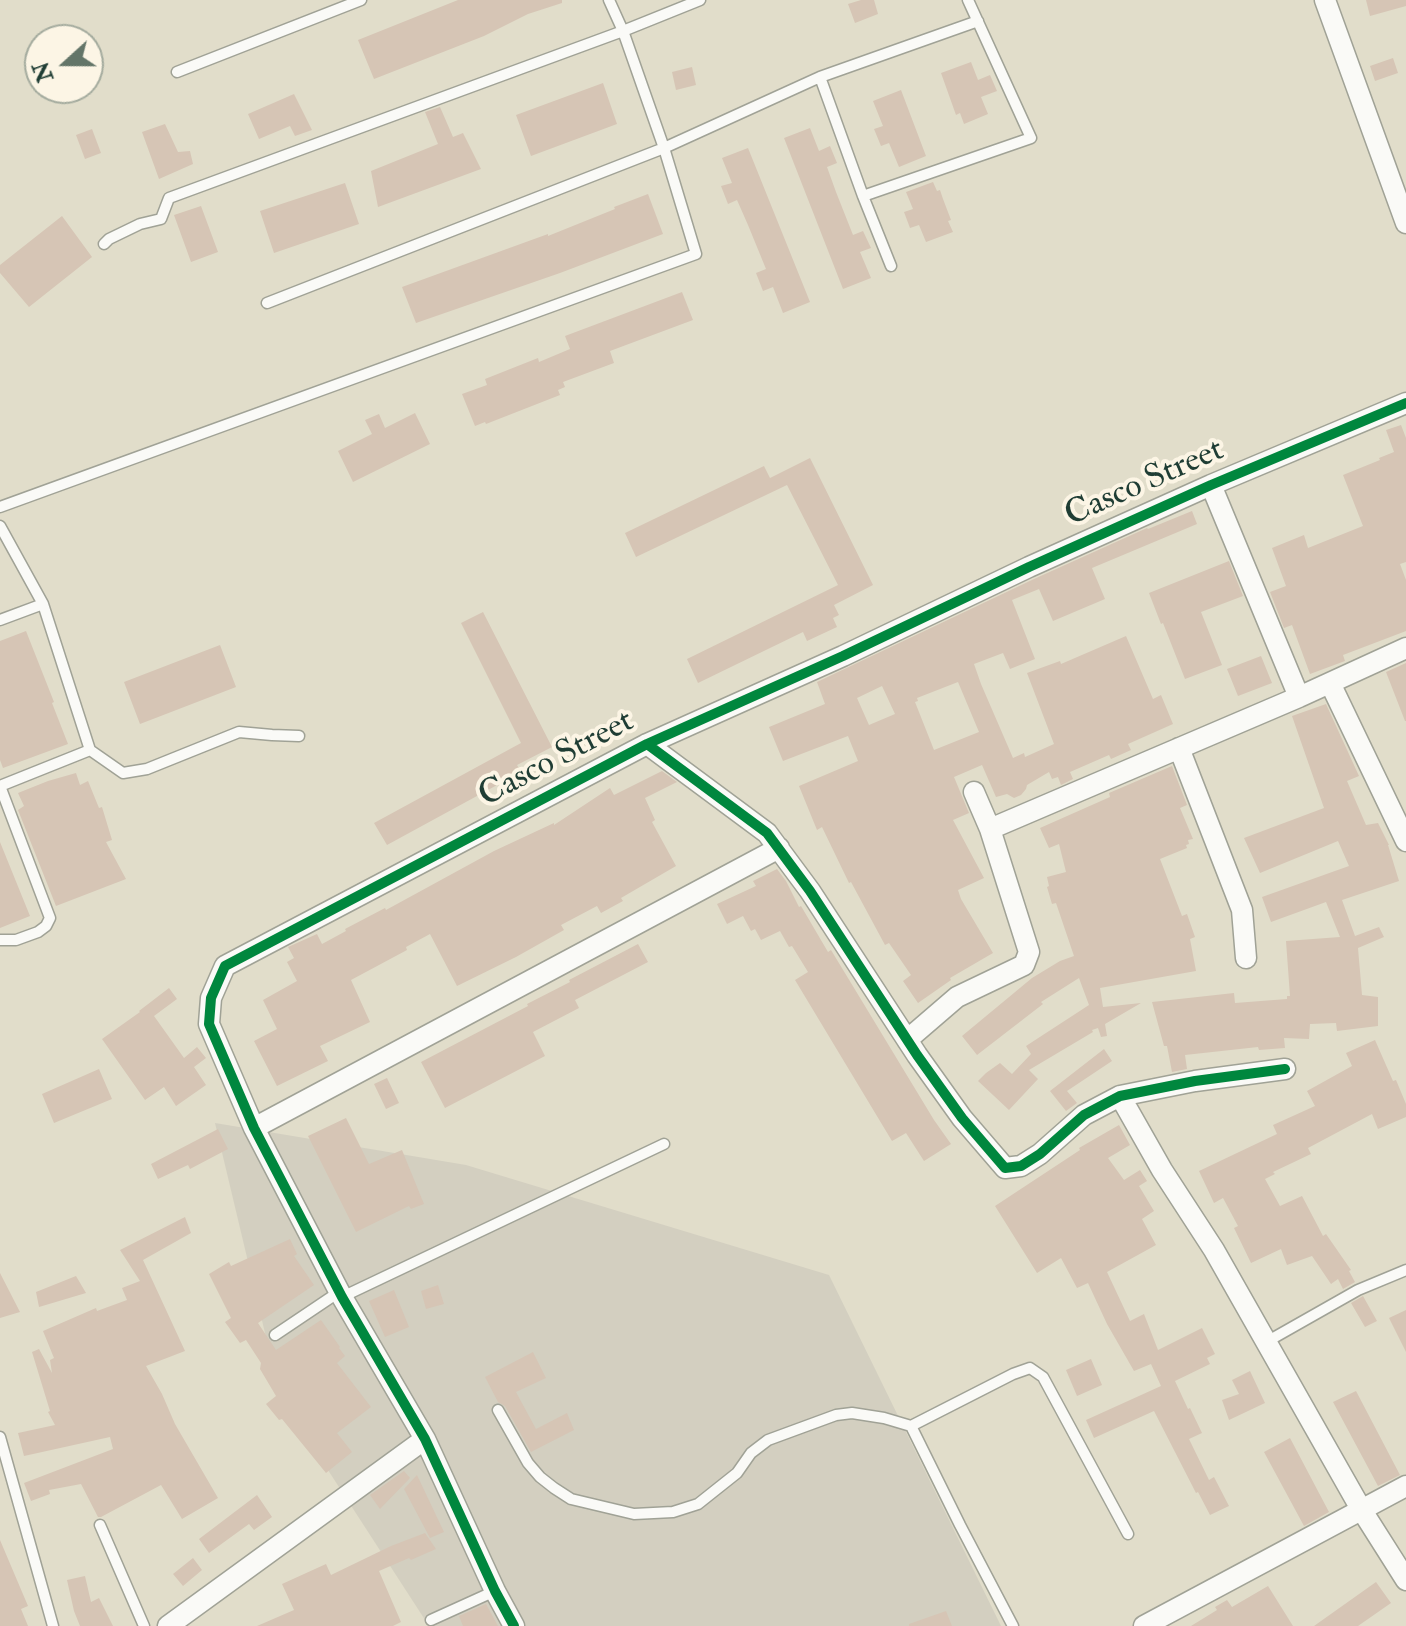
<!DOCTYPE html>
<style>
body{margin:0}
#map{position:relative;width:1406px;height:1626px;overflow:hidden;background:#e1ddca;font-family:"IM FELL Double Pica",serif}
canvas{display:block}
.north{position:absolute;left:24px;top:24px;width:80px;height:80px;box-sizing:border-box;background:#fcf5e5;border:2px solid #a4ab9e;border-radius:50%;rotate:249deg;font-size:22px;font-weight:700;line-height:32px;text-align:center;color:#1f3d34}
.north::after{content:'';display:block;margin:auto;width:28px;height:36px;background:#637568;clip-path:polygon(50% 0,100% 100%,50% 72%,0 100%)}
</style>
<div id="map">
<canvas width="1406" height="1626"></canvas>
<div class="north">N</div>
</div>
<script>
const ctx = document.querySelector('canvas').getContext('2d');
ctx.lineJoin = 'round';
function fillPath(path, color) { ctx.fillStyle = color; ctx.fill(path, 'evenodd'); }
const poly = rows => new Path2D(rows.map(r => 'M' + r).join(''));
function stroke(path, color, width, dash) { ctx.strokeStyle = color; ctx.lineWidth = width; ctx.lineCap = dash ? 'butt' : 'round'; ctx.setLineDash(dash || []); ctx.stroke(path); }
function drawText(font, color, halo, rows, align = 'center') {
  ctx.font = font + ' "IM FELL Double Pica",serif'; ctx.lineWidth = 8; ctx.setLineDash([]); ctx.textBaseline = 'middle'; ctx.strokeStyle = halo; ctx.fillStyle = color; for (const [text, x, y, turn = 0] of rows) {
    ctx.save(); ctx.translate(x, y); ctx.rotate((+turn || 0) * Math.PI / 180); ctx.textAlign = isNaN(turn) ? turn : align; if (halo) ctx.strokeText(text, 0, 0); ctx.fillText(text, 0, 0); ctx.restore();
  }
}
fillPath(poly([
 [215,1123,466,1165,829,1275,1001,1626,429,1626,280,1396]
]), '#d3cfc0');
fillPath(poly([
 [458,0,562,0,562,3,528,14,484,36,374,79,358,40],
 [861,0,874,0,878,14,855,23,848,4],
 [1366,0,1406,0,1406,6,1370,16],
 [1393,58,1398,73,1375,81,1370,66],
 [971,62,978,80,990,75,997,91,981,97,988,114,964,124,960,113,956,115,941,73],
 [692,67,696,85,676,90,672,72],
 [603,83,617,124,531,156,516,115],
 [901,90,926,156,899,167,889,143,881,146,874,129,883,126,873,101],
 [294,94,312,130,295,136,290,126,259,139,248,114],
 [440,107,453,137,463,133,481,169,378,207,371,171,438,144,425,112],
 [165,124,178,152,190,151,193,164,159,179,142,132],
 [810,128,819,151,830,146,837,163,827,167,836,192,853,235,863,231,871,248,860,252,871,278,843,289,784,138],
 [92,129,101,153,85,159,76,135],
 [748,148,810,302,783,313,773,287,763,291,756,273,766,269,748,225,737,200,728,204,721,186,732,183,722,158],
 [933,182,937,191,940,190,943,199,951,220,948,221,953,232,926,242,919,225,910,228,904,212,913,209,906,192],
 [345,183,359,224,274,253,260,211],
 [648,194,663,234,560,273,416,323,402,287,548,234,548,236,615,209,614,207],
 [201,206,218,252,191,262,174,215],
 [62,216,92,257,29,307,0,273,0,265],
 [682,292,693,320,610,351,614,363,563,382,565,387,558,390,560,395,486,424,485,422,475,426,462,394,487,385,485,379,538,358,539,362,570,349,565,336],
 [415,413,430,444,353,482,338,451,372,434,365,420,379,414,385,428],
 [1401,425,1406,438,1406,562,1400,564,1406,580,1406,631,1343,655,1345,661,1310,674,1292,625,1284,628,1270,592,1286,586,1272,548,1304,535,1308,548,1363,526,1343,475,1380,460,1379,458,1394,452,1386,430],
 [810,458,873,585,834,605,839,615,833,618,837,627,807,641,803,632,698,683,687,659,838,585,787,485,636,557,625,533,764,466,770,478],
 [1192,511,1197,524,1092,568,1105,599,1053,621,1039,589,1012,600,1035,659,1010,669,1003,653,974,664,981,684,1013,758,1024,753,1025,757,1054,744,1027,673,1060,661,1061,664,1126,636,1153,699,1161,695,1173,724,1128,744,1131,750,1111,759,1109,755,1070,772,1073,779,1061,785,1058,777,1052,779,1049,772,1027,785,1026,789,1021,795,1014,798,1007,794,996,797,982,765,954,777,969,813,953,820,984,878,958,890,961,899,993,953,950,978,951,980,918,1003,903,981,911,975,889,943,885,945,851,882,849,883,822,827,817,830,799,786,858,761,848,736,783,761,769,727,825,704,817,682,1034,579,1147,528,1148,529],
 [958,682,979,732,934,750,915,702,918,701,917,698],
 [882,686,895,714,869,725,857,698],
 [1229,561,1243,596,1201,612,1222,665,1185,679,1163,623,1161,624,1149,593],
 [483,612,552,747,517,765,521,772,387,845,374,823,521,743,461,623],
 [26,631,54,702,52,703,68,744,3,768,0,760,0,641],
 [220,645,236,687,140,724,124,682],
 [1261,656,1272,683,1238,696,1227,669],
 [1406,663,1406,721,1405,721,1386,672],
 [1326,704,1359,776,1347,781,1366,825,1378,823,1389,845,1388,845,1399,881,1342,900,1355,936,1379,927,1384,937,1358,948,1362,995,1378,997,1378,1026,1337,1031,1336,1023,1310,1024,1309,1039,1284,1038,1285,1048,1259,1050,1258,1047,1185,1055,1187,1069,1172,1072,1167,1046,1164,1046,1152,1002,1234,993,1235,1003,1287,999,1287,996,1290,996,1286,941,1340,937,1326,902,1271,922,1262,897,1349,866,1338,841,1260,873,1244,838,1324,808,1292,716],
 [1172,766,1187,805,1180,808,1193,839,1188,840,1189,844,1186,845,1187,848,1160,859,1182,916,1187,914,1195,937,1190,939,1196,971,1100,988,1103,1007,1141,1003,1105,1024,1107,1036,1101,1037,1098,1028,1092,1030,1093,1032,1029,1070,1038,1079,1009,1110,978,1081,986,1073,1000,1063,1012,1074,1031,1054,1026,1046,1089,1005,1079,978,1041,1002,1043,1004,977,1055,962,1036,1032,978,1060,961,1074,956,1056,903,1052,904,1047,887,1049,886,1047,877,1066,872,1059,844,1049,848,1040,828,1110,797,1109,793],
 [662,771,677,782,645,798,655,820,652,822,676,866,621,898,623,901,601,913,597,906,561,925,564,930,516,957,457,986,430,934,406,947,407,950,351,980,370,1022,320,1046,328,1061,277,1086,254,1041,277,1029,263,1000,297,981,287,962,294,958,288,947,317,934,322,944,346,931,345,929,385,908,386,910,494,851,554,823,554,825,610,788,614,795],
 [76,773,80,785,88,781,99,808,102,807,112,840,106,842,126,879,56,906,18,810,24,806,18,793,48,781],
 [0,842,30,916,0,928],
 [777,869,786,881,799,907,801,906,828,952,831,950,934,1120,951,1144,924,1161,906,1133,892,1141,795,980,808,972,792,946,789,947,780,931,761,940,755,929,751,931,743,916,727,924,717,904,756,886,753,881],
 [638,944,648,962,575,1000,579,1008,533,1032,545,1056,445,1108,421,1062,528,1006,527,1004,570,982,569,980],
 [169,988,177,999,154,1016,184,1058,197,1047,206,1058,194,1067,206,1085,176,1106,164,1087,145,1100,102,1039,140,1012,139,1011],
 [1375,1040,1393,1081,1396,1080,1406,1104,1406,1117,1378,1129,1372,1114,1308,1148,1311,1154,1273,1172,1275,1174,1265,1179,1280,1206,1302,1196,1323,1236,1326,1234,1351,1270,1349,1271,1355,1282,1343,1289,1338,1279,1331,1284,1312,1256,1287,1265,1281,1249,1251,1263,1234,1228,1238,1226,1223,1198,1214,1203,1199,1171,1277,1134,1273,1125,1315,1106,1307,1091,1352,1066,1346,1053],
 [1104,1049,1112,1061,1067,1091,1077,1103,1066,1111,1050,1091],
 [99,1069,112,1099,54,1123,42,1094],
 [387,1078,399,1103,386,1109,374,1084],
 [346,1118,369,1164,402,1150,424,1204,411,1209,409,1206,356,1232,308,1136],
 [1119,1125,1130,1145,1108,1158,1124,1180,1140,1170,1147,1181,1139,1186,1154,1211,1142,1219,1156,1245,1107,1272,1130,1321,1144,1314,1158,1350,1202,1328,1215,1354,1207,1358,1210,1364,1175,1381,1188,1409,1190,1408,1202,1433,1189,1439,1209,1480,1214,1477,1229,1506,1210,1515,1198,1492,1196,1493,1154,1411,1094,1438,1086,1420,1161,1386,1151,1364,1134,1371,1107,1324,1088,1283,1077,1288,1061,1258,1037,1273,995,1206,1080,1150,1079,1148],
 [218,1129,228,1149,190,1169,188,1165,158,1179,151,1164],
 [185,1217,191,1233,143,1260,185,1351,146,1366,162,1394,175,1424,218,1498,182,1519,161,1485,101,1517,98,1517,81,1484,49,1490,50,1494,31,1501,24,1483,113,1449,110,1437,24,1456,18,1433,55,1425,48,1412,50,1411,32,1352,39,1349,52,1373,50,1360,54,1358,43,1331,96,1308,97,1311,127,1300,122,1288,140,1281,120,1250],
 [290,1239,297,1254,294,1256,314,1285,258,1323,276,1350,321,1320,340,1347,339,1348,345,1356,337,1363,371,1407,337,1433,352,1452,326,1473,282,1419,279,1420,266,1404,276,1396,260,1369,261,1363,246,1340,240,1343,225,1322,231,1318,209,1274,229,1262,231,1266],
 [0,1273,20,1312,0,1318],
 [76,1276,86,1293,39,1307,36,1292],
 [438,1285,444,1304,426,1309,421,1291],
 [394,1290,409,1327,385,1337,369,1301],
 [1363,1296,1377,1321,1365,1327,1351,1303],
 [1406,1310,1406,1352,1389,1318],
 [533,1352,546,1378,516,1392,536,1429,567,1413,574,1430,531,1452,505,1406,498,1402,485,1377],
 [1091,1359,1102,1385,1077,1396,1066,1370],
 [1250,1371,1265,1403,1229,1420,1222,1400,1239,1394,1232,1380],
 [1356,1391,1400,1475,1378,1486,1333,1402],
 [1290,1438,1329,1512,1304,1526,1264,1452],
 [404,1471,410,1478,380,1509,370,1495],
 [417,1475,444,1532,430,1538,404,1489],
 [257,1495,272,1517,254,1530,249,1524,209,1553,199,1539],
 [425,1533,436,1549,411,1560,409,1558,379,1571,401,1622,393,1626,257,1626,294,1610,282,1584,326,1564,331,1575,391,1546],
 [0,1540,28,1606,21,1609,28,1626,0,1626],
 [193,1558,202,1570,183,1586,173,1574],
 [85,1576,91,1602,99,1598,113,1626,80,1626,74,1611,67,1580],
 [1376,1582,1391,1603,1358,1626,1314,1626],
 [1268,1586,1293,1626,1191,1626,1217,1610,1215,1607,1227,1600,1232,1607],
 [486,1604,498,1626,463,1626,459,1616],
 [946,1611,952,1626,909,1626,909,1624]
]), '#d6c5b5');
const lane = poly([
 [177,72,361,0],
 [820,77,863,196,891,266],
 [863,196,1031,138,968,0],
 [104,244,109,239,140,224,161,219,169,198,623,31,700,0],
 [267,303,664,148,820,77,978,21],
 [0,507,696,254,664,148,623,31,609,0],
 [0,526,43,604,90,750,123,773,147,769,239,732,272,735,299,736],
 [0,620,43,604],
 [0,786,90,750],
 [0,940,16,940,38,932,46,926,50,918,0,786],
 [342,1297,664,1144],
 [275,1335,339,1292],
 [1268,1341,1358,1290,1406,1270],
 [498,1410,528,1463,540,1477,554,1488,571,1499,634,1514,673,1512,698,1504,737,1473,751,1453,768,1440,836,1415,852,1413,884,1418,911,1426,960,1525,1013,1626],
 [911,1426,1013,1374,1030,1368,1043,1377,1128,1534],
 [0,1437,53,1626],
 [100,1525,144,1626],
 [431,1620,495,1591]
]);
const street = poly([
 [1325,0,1406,223],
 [1211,485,1299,697],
 [1330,683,1406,841],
 [647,744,767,833,810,891,917,1055,962,1118,1005,1168,1021,1166,1040,1154,1084,1115,1120,1096,1195,1081,1285,1069],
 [1179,748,1242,910,1246,958],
 [990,829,1299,697,1406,648],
 [907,1040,957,997,1024,965,1029,952,990,829,974,792],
 [1120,1096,1162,1170,1214,1250,1361,1509,1406,1580],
 [254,1128,779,848],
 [168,1626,425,1439],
 [514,1626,495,1591,425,1439,342,1297,254,1128,209,1024,211,998,225,966,647,744,843,656,1029,567,1211,485,1406,403],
 [1144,1626,1406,1486]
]);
stroke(lane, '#a0a296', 13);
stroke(street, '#a0a296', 23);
stroke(lane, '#fafaf7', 10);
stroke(street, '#fafaf7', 20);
stroke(poly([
 [647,744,767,833,810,891,917,1055,962,1118,1005,1168,1021,1166,1040,1154,1084,1115,1120,1096,1195,1081,1285,1069],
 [514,1626,495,1591,425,1439,342,1297,254,1128,209,1024,211,998,225,966,647,744,843,656,1029,567,1211,485,1406,403]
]), '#00873e', 10);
drawText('34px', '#1f3d34', '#fcf5e5', [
 ["Casco Street",1145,484,-24],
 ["Casco Street",557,760,-28]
]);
</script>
